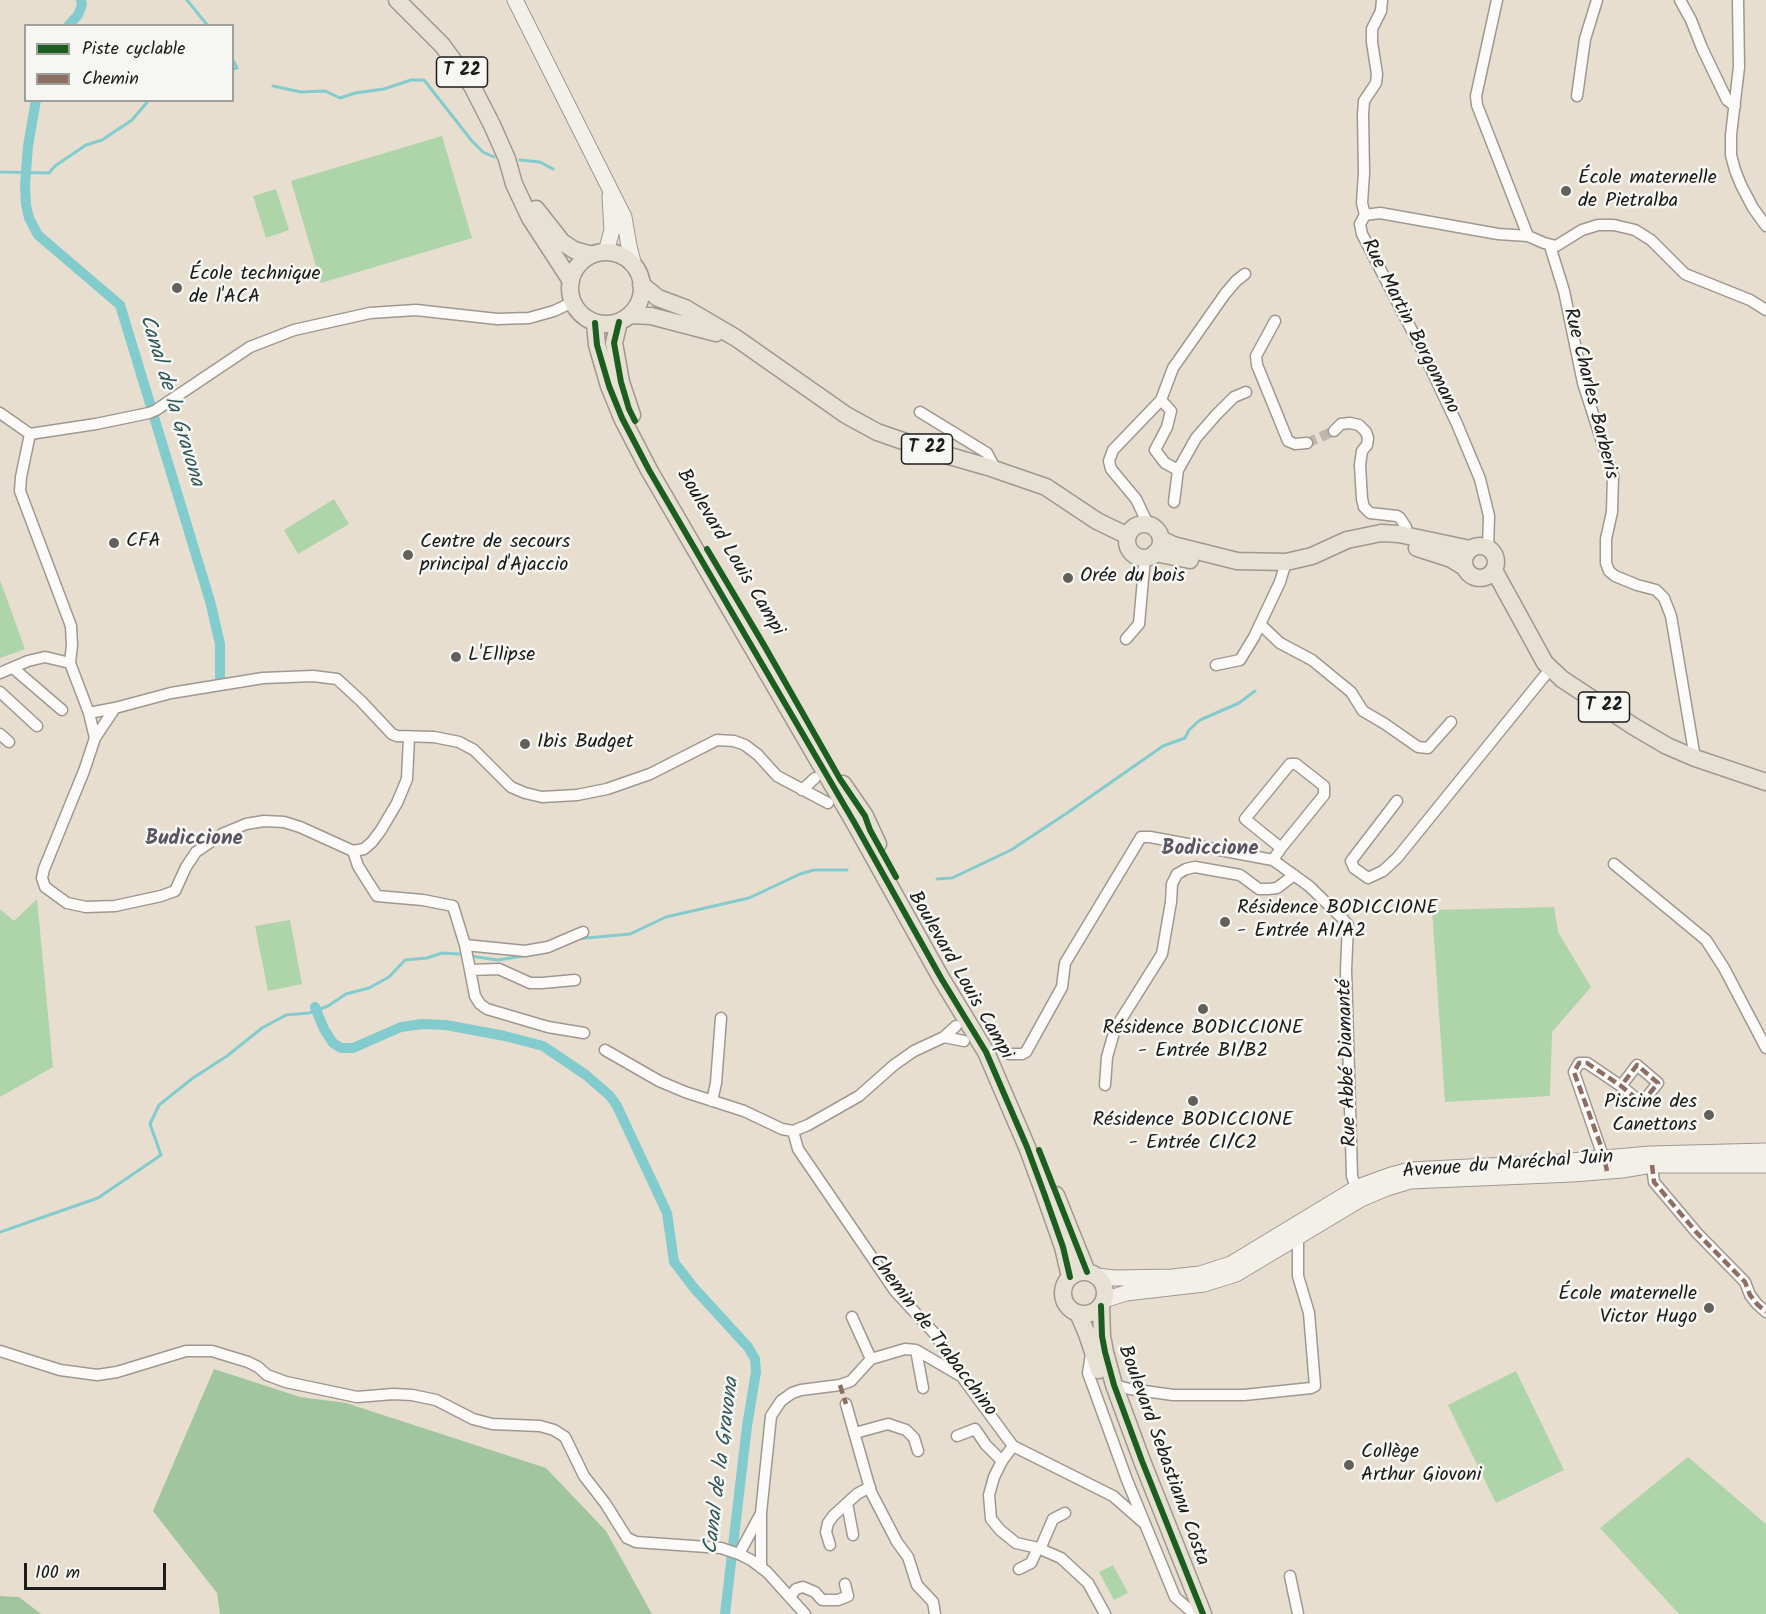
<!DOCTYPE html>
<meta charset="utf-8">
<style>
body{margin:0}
#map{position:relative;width:1766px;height:1614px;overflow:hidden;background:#e8ded0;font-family:Kalam,sans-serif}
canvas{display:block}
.legend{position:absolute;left:24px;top:24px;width:210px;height:78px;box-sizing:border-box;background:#f6f6f2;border:2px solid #9f9f9c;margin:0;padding:8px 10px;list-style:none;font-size:18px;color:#1c1c1c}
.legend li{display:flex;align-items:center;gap:12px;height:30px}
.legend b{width:30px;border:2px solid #9f9f9c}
.scale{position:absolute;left:24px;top:1563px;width:142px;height:27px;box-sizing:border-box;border:3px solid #1c1c1c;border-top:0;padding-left:8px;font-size:18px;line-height:21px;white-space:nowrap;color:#1c1c1c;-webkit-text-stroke:4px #f6f6f2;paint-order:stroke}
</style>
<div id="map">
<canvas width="1766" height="1614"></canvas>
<ul class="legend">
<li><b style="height:8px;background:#1b5e20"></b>Piste cyclable</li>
<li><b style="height:8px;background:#8d6e63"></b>Chemin</li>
</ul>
<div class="scale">100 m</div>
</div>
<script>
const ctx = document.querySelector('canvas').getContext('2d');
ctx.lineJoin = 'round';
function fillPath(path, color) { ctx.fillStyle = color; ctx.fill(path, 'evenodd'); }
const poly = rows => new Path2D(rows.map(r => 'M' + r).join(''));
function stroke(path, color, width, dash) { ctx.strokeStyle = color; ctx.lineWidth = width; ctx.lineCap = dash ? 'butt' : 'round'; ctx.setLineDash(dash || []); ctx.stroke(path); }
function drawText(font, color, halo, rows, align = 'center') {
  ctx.font = font + ' Kalam,sans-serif'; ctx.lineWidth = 5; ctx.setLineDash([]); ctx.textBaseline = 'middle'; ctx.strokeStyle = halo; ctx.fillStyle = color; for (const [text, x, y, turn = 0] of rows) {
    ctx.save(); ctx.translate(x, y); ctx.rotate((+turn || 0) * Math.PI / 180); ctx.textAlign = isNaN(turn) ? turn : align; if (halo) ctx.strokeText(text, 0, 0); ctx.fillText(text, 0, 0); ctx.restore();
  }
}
fillPath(poly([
 [442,136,472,238,321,283,291,181],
 [276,189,289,230,266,238,253,196],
 [334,499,349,524,298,554,284,530],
 [0,580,25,649,0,658],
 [37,899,53,1067,0,1097,0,909,14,921],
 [1554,907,1558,932,1591,987,1552,1032,1550,1096,1445,1102,1432,910],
 [290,920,302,984,268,991,255,926],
 [1516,1371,1564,1470,1496,1503,1448,1405],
 [1688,1457,1766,1524,1766,1614,1679,1614,1600,1528],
 [1113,1565,1128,1593,1114,1600,1099,1572]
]), '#aed4aa');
fillPath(poly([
 [214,1369,300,1397,346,1403,546,1468,606,1531,652,1614,220,1614,217,1593,153,1511],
 [0,1596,19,1597,41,1614,0,1614]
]), '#a0c59f');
stroke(poly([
 [187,0,208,26],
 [232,58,237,68,232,69],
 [273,86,301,92,325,91,340,98,355,93,384,89,411,80,424,80,472,141,483,152,494,157],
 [520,160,540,162,553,169],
 [0,172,49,173,55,166,86,145,102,140,132,120,149,100],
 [937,879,952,878,1011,850,1067,813,1163,746,1185,738,1189,730,1200,720,1239,703,1255,691],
 [576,939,630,934,666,917,749,898,800,874,814,870,847,870],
 [470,956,498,960,542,953],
 [0,1232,98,1198,161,1155,150,1124,159,1105,193,1078,227,1056,262,1028,286,1015,309,1013,328,1006,346,994,369,988,389,977,405,960,427,958,442,953,459,954]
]), '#83ccce', 3);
stroke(poly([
 [68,26,78,15,82,5,81,0],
 [36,100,28,146,25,185,26,205,29,218,38,235,120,305,210,601,220,644,220,677],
 [315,1007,324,1029,333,1043,341,1048,353,1048,401,1027,422,1024,446,1025,505,1036,543,1046,586,1075,610,1096,617,1106,667,1213,674,1262,694,1288,748,1347,755,1359,756,1372,747,1426,725,1614]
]), '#83ccce', 10);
stroke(poly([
 [1307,443,1334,431]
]), '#bfb7ac', 10, [10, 5]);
const minor = poly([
 [1497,0,1476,96,1477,105,1528,236],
 [1680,0,1691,20,1702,48,1727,100,1735,106],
 [1738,0,1739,67,1731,135,1731,155,1735,170,1741,185,1753,208,1766,226],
 [1577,96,1585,39,1597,0],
 [1365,215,1362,203,1364,173,1363,115,1364,101,1376,83,1377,74,1372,42,1372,29,1381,11,1382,0],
 [1550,246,1564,291,1583,383,1613,476,1612,512,1606,539,1606,563,1609,571,1615,576,1637,585,1656,590,1664,598,1671,616,1695,758],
 [1275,321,1256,356,1257,365,1288,441,1295,444,1307,443],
 [1161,400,1171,411,1167,427,1155,450,1165,463,1178,470,1196,438,1216,415,1234,397,1246,392],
 [920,412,987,453,996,470],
 [0,413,30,434,96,424,149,413,156,410,250,347,294,330,370,313,416,310,497,319,529,318,554,311,573,302],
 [1334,431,1341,424,1350,423,1359,425,1366,432,1368,438,1367,445,1362,451,1360,465,1362,499,1364,507,1370,513,1397,516,1400,518,1406,527,1407,536],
 [30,434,21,477,20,491,71,626,72,645,70,663,89,713,95,738],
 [1174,502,1178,470],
 [1148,524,1136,499,1111,469,1109,461,1113,450,1161,400,1173,368,1225,294,1236,281,1245,274],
 [1488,548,1489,516,1480,479,1457,424,1421,348,1362,234,1360,224,1365,215,1380,213,1498,234,1528,236,1544,243,1556,246,1582,230,1598,225,1614,225,1635,230,1651,240,1685,274,1750,300,1766,310],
 [1260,624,1280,643,1312,660,1351,692,1363,711,1385,724,1418,747,1428,748,1451,722],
 [1126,639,1139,624,1145,557],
 [1216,665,1240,660,1254,637,1280,582,1286,562],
 [13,668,62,710],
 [0,673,28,661,45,657,70,663],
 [0,692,37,726],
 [89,713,115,708],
 [0,734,9,742],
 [409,737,407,779,397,803,381,830,372,842,364,849,353,851,300,827,284,822,264,821,246,824,222,834,196,852,186,867,175,891,161,896,115,906,86,907,67,903,45,887,42,878,44,869,84,771,95,738,115,708,171,693,263,678,313,676,337,679,361,701,392,734,397,736,434,737,459,742,474,750,511,787,525,793,542,797,577,795,607,789,650,774,717,740,734,741,745,745,758,755,777,776,828,803],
 [802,790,815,778],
 [1397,801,1351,861,1354,868,1368,878,1383,871,1397,858,1551,668],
 [353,851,358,866,377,896,423,900,453,906,465,945,525,951,548,947,583,932],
 [1273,860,1281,848,1324,795,1324,786,1296,764,1290,764,1245,819,1281,848],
 [1614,864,1706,940,1724,968,1766,1048],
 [465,945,470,970,499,969,530,983,542,983,575,980],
 [470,970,475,996,480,1004,487,1009,548,1027,584,1033],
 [944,1037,964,1041],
 [605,1050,659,1081,685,1092,744,1111,782,1129,793,1131,808,1125,859,1096,894,1065,914,1051,944,1037,956,1026],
 [1009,1054,1022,1054,1026,1052,1062,987,1065,963,1141,837,1150,837,1273,860,1309,886,1342,918,1348,925,1346,970,1352,1176,1358,1194],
 [1105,1085,1107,1057,1115,1029,1162,954,1171,902,1172,884,1177,874,1186,869,1195,867,1240,875,1259,889,1268,889,1277,888,1294,875],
 [712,1101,716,1083,721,1018],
 [793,1131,798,1149,895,1291,935,1334,962,1377,1013,1446,1113,1496,1145,1524],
 [1606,1165,1574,1072,1579,1063,1587,1063,1621,1086,1642,1103,1658,1083,1637,1065,1621,1086],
 [1652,1165,1654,1182,1697,1233,1745,1282,1750,1295,1757,1304,1766,1312],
 [852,1317,871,1359],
 [916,1350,923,1388],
 [0,1351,60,1370,97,1375,117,1372,186,1351,212,1351,248,1362,258,1367,267,1375,286,1382,357,1397,393,1394,412,1395,436,1400,473,1419,492,1424,540,1426,554,1430,565,1437,584,1476,605,1503,627,1538,636,1542,721,1548,739,1554,751,1560,767,1572,805,1614],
 [1091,1354,1088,1373,1127,1480,1175,1597,1193,1613],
 [1114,1385,1130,1389,1173,1395,1244,1395,1311,1388,1315,1386,1309,1313,1298,1276,1298,1242,1296,1231],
 [846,1404,871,1492,897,1542,908,1557,917,1585,933,1602,935,1614],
 [855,1433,888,1424,906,1430,914,1438,918,1451],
 [957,1436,975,1429,986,1445,1002,1461],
 [1013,1446,1002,1461,994,1477,989,1495,991,1519,1000,1530,1016,1543,1038,1548,1061,1558,1088,1583,1105,1614],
 [847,1503,853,1535],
 [830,1545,826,1532,828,1523,833,1516,857,1494,870,1487],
 [1040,1549,1053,1519,1065,1513],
 [739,1554,760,1515],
 [761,1568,761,1513,771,1416,781,1401,792,1393,801,1390,840,1385,851,1381,871,1359,905,1349,916,1350,959,1375],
 [1019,1569,1031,1563,1038,1548],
 [1290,1576,1298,1614],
 [790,1597,796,1589,803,1587,815,1592,822,1600,838,1600,848,1596,845,1584]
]);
const secondary = poly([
 [515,0,624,217,629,246,634,266],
 [606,252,612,230,610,196],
 [1096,1276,1115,1278,1172,1277,1200,1274,1231,1264,1358,1187,1391,1175,1410,1170,1548,1163,1650,1154,1766,1151],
 [1104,1300,1126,1293,1204,1284,1236,1274,1361,1199,1387,1188,1410,1181,1573,1174,1622,1170,1652,1165,1766,1165]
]);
const primary = poly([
 [397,0,442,45,472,86,492,125,507,159,514,184,530,218,571,281],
 [536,209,562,242,574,250,592,255],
 '570 288a36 36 0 1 1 72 0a36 36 0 1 1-72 0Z',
 [641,284,658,298,685,308,736,338,846,415,877,432,932,451,988,467,1046,487,1097,521,1128,536],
 [630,315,651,316,716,333],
 [619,322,614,343,621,382,632,415],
 [595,323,597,345,609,386,622,418,649,470,854,822,941,978,986,1052,1027,1147,1044,1193,1063,1247,1070,1277],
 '1127 541a17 17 0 1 1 34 0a17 17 0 1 1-34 0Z',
 [1161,539,1173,545,1237,561,1286,562,1312,556,1347,540,1381,533,1399,534,1470,549],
 '1464 562a16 16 0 1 1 32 0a16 16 0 1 1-32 0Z',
 [1417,548,1451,559,1464,567],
 [1155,553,1190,560],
 [1494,570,1545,663,1562,679,1633,726,1667,746,1695,758,1766,782],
 [843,784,865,816,878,844],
 [1056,1195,1087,1272],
 '1063 1293a21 21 0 1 1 42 0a21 21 0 1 1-42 0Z',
 [1101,1306,1102,1336,1105,1352,1114,1385,1142,1461,1203,1614],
 [1078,1313,1087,1334,1099,1370]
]);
stroke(minor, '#9e9890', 13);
stroke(secondary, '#9e9890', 17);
stroke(primary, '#9e9890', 19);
stroke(minor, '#fcfaf8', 10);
stroke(secondary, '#f3f0ea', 15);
stroke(primary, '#e6e1d3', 16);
stroke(poly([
 [1652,1165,1654,1182,1697,1233,1745,1282,1750,1295,1757,1304,1766,1312],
 [1607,1171,1602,1149,1574,1072,1579,1063,1587,1063,1621,1086,1642,1103,1658,1083,1637,1065,1621,1086],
 [840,1385,846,1404]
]), '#8d6e63', 4.5, [9, 4.5]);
stroke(poly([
 [619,322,614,343,621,382,629,409,635,421],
 [595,323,597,345,609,386,622,418,649,470,854,822,941,978,986,1052,1027,1147,1044,1193,1063,1247,1070,1277],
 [707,549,764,645,840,779,865,816,870,830,896,877],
 [1039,1150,1087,1272],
 [1101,1306,1102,1336,1105,1352,1114,1385,1142,1461,1203,1614]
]), '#1b5e20', 6);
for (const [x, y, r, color] of [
 [1566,191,6,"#63605b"],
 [177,288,6,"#63605b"],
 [114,543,6,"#63605b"],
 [408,555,6,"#63605b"],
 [1068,578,6,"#63605b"],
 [456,657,6,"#63605b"],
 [525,744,6,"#63605b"],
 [1225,922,6,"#63605b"],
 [1203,1009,6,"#63605b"],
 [1193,1101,6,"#63605b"],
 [1709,1115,6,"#63605b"],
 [1709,1308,6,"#63605b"],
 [1349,1465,6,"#63605b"]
]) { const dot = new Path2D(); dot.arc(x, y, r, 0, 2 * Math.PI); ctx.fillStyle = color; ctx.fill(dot); stroke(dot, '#f6f6f2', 2); }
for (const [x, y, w] of [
 [462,72,51],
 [927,449,51],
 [1604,707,51]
]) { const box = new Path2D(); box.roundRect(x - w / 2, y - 15, w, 30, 4.5); ctx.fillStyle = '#f6f6f2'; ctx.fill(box); stroke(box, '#1c1c1c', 1.5); }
drawText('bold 18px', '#1c1c1c', null, [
 ["T 22",462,72],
 ["T 22",927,449],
 ["T 22",1604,707]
]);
drawText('20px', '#1c1c1c', '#f6f6f2', [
 ["École maternelle",1578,180],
 ["de Pietralba",1578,203],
 ["École technique",189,276],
 ["de l'ACA",189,299],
 ["CFA",126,543],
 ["Centre de secours",420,544],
 ["principal d'Ajaccio",420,567],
 ["Orée du bois",1080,578],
 ["L'Ellipse",468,657],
 ["Ibis Budget",537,744],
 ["Résidence BODICCIONE",1237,910],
 ["- Entrée A1/A2",1237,933],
 ["Résidence BODICCIONE",1203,1030,"center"],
 ["- Entrée B1/B2",1203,1053,"center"],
 ["Piscine des",1697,1104,"right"],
 ["Canettons",1697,1127,"right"],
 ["Résidence BODICCIONE",1193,1122,"center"],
 ["- Entrée C1/C2",1193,1145,"center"],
 ["École maternelle",1697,1296,"right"],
 ["Victor Hugo",1697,1319,"right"],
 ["Collège",1361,1454],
 ["Arthur Giovoni",1361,1477]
], 'left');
drawText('20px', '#1c1c1c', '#f6f6f2', [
 ["Rue Martin Borgomano",1409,327,63],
 ["Rue Charles Barberis",1589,394,76],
 ["Boulevard Louis Campi",729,553,59],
 ["Boulevard Louis Campi",959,976,60],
 ["Rue Abbé Diamanté",1349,1063,-92],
 ["Avenue du Maréchal Juin",1508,1166,-4],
 ["Chemin de Trabacchino",932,1336,53],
 ["Boulevard Sebastianu Costa",1162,1456,70]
]);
drawText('italic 21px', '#31575a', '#f6f6f2', [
 ["Canal de la Gravona",170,401,73],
 ["Canal de la Gravona",723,1466,-83]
]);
drawText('bold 21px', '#595362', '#f6f6f2', [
 ["Budiccione",194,840],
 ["Bodiccione",1210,850]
]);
</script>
